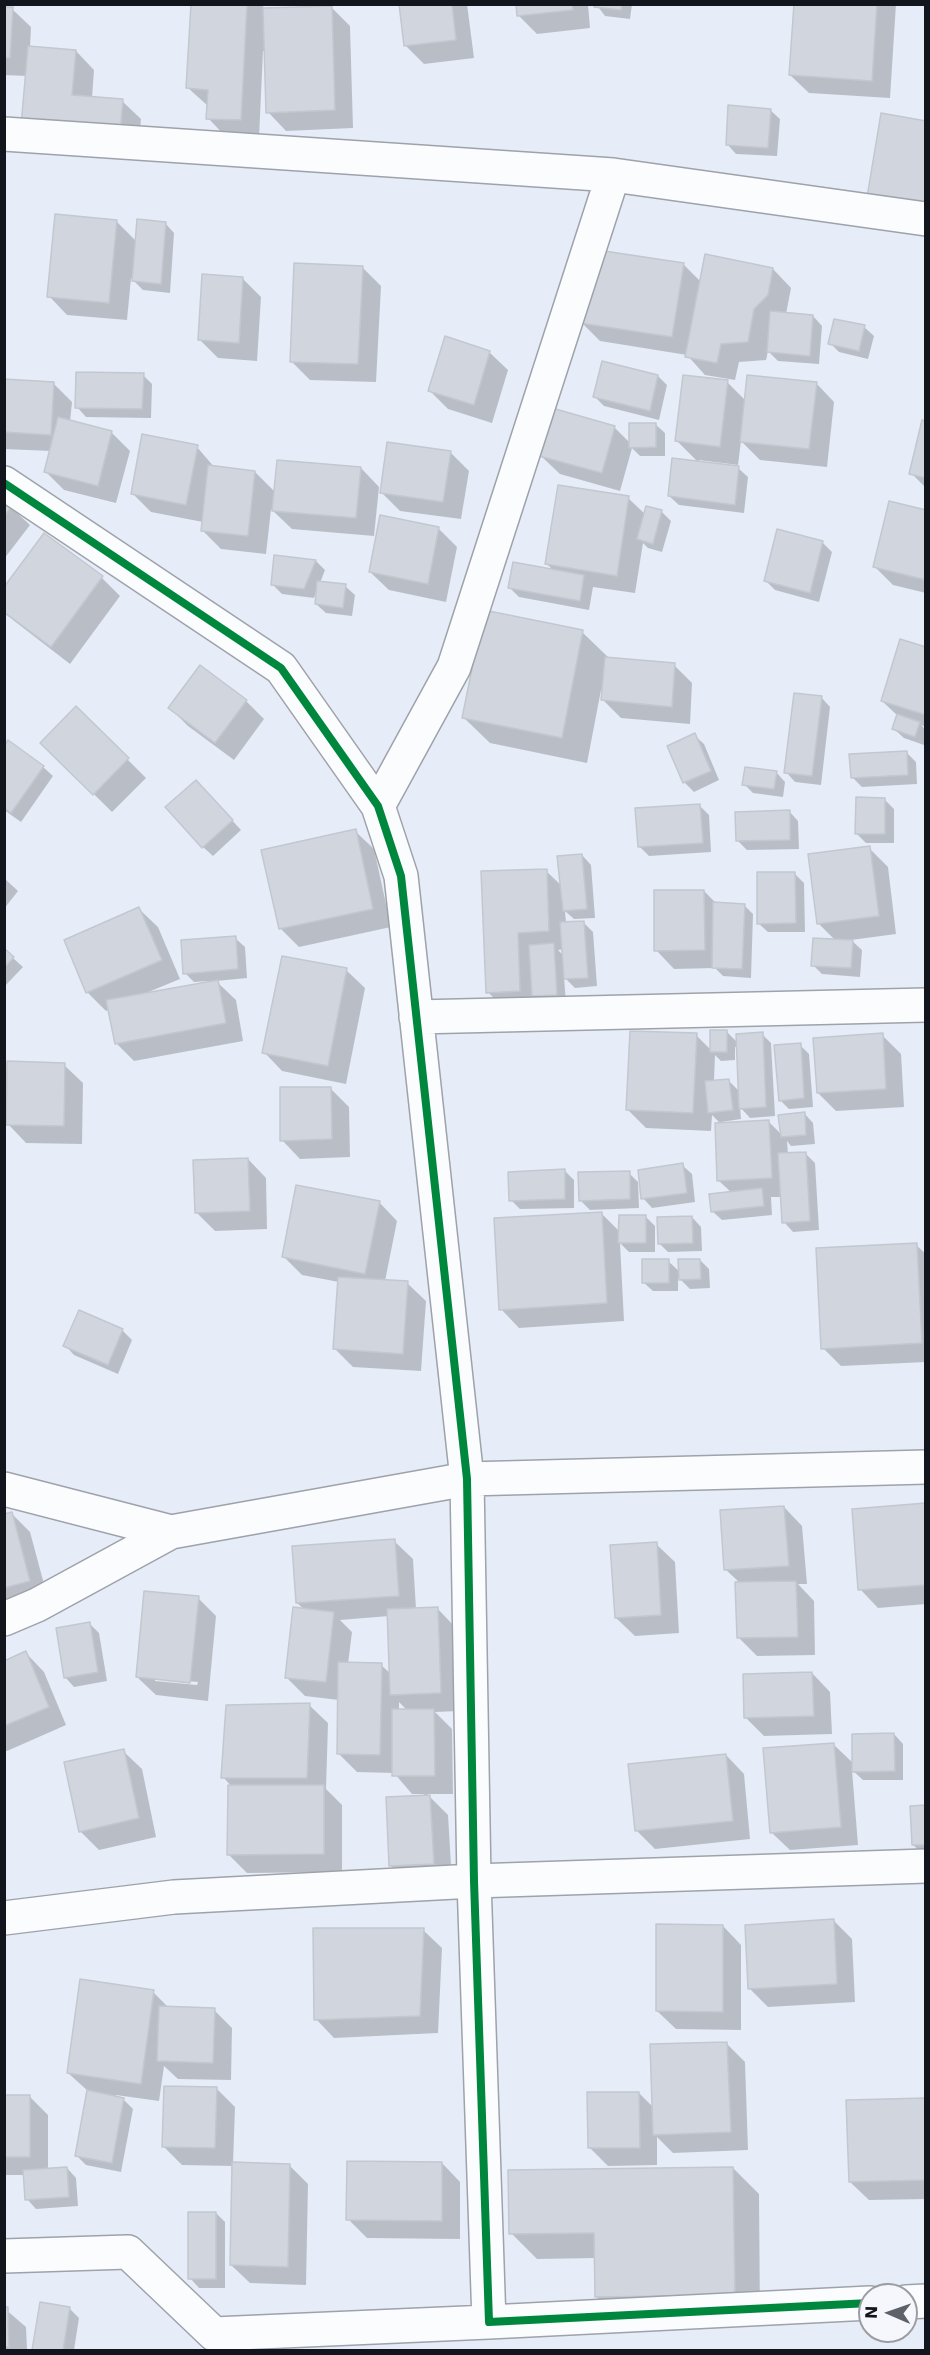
<!DOCTYPE html>
<style>
body{margin:0}
#map{position:relative;width:930px;height:2355px;overflow:hidden;background:#e7edf8;font-family:"DejaVu Sans",sans-serif}
canvas{display:block}
.frame{position:absolute;inset:0;border:6px solid #12151c;pointer-events:none}
.north{position:absolute;left:858px;top:2283px;width:60px;height:60px;box-sizing:border-box;background:#f5f7fc;border:2px solid #9a9da2;border-radius:50%;rotate:272deg;font-size:16px;font-weight:700;line-height:24px;text-align:center;color:#12151c}
.north::after{content:'';display:block;margin:auto;width:21px;height:27px;background:#5d6169;clip-path:polygon(50% 0,100% 100%,50% 72%,0 100%)}
</style>
<div id="map">
<canvas width="930" height="2355"></canvas>
<div class="frame"></div>
<div class="north">N</div>
</div>
<script>
const ctx = document.querySelector('canvas').getContext('2d');
ctx.lineJoin = 'round';
function fillPath(path, color) { ctx.fillStyle = color; ctx.fill(path, 'evenodd'); }
const poly = rows => new Path2D(rows.map(r => 'M' + r).join(''));
function stroke(path, color, width, dash) { ctx.strokeStyle = color; ctx.lineWidth = width; ctx.lineCap = dash ? 'butt' : 'round'; ctx.setLineDash(dash || []); ctx.stroke(path); }
fillPath(poly([
 [192,4,261,4,266,10,331,7,350,26,353,128,286,131,268,112,266,51,263,51,259,138,226,137,208,118,208,106,188,88],
 [401,4,467,4,474,58,424,64,405,45],
 [518,4,588,4,590,28,537,34,519,16],
 [596,4,632,4,630,19,605,16],
 [795,4,896,4,890,98,809,93,790,75],
 [4,8,12,9,31,27,30,47,76,51,94,70,92,98,122,101,141,119,138,152,27,76,4,75],
 [770,110,780,119,777,156,736,154,727,144],
 [116,221,137,242,165,223,174,233,170,293,143,290,131,278,127,320,67,315,49,296],
 [683,264,701,282,773,269,791,288,786,314,813,316,822,326,819,364,778,361,768,351,766,360,739,362,735,380,705,375,687,355,600,341,582,323],
 [362,267,381,286,376,382,310,380,291,361],
 [242,278,261,297,257,361,218,358,200,340],
 [864,327,874,336,868,359,839,352,830,343],
 [489,352,508,370,492,423,448,409,430,391],
 [143,375,152,384,151,418,86,417,77,407],
 [658,376,667,385,659,420,604,406,594,396],
 [4,381,53,383,72,402,70,422,111,432,130,451,116,503,64,490,46,472,51,451,4,449],
 [727,382,746,401,816,383,834,402,827,467,760,460,741,441,738,465,699,460,699,463,738,468,748,477,744,513,679,505,669,496,699,463,677,441],
 [926,422,926,488,911,473],
 [655,424,665,433,665,456,640,456,632,448,620,491,560,474,541,456,614,427,631,444],
 [197,447,215,468,255,472,275,492,361,468,379,487,374,536,292,529,271,509,266,554,221,549,202,530,203,522,151,512,132,493],
 [450,452,469,471,461,519,400,511,382,493],
 [628,498,646,515,662,512,671,521,662,552,648,548,643,543,635,593,593,587,589,610,519,597,510,588,554,571,547,564],
 [4,501,30,525,4,559],
 [926,511,926,593,893,585,875,567],
 [438,528,457,547,446,602,389,590,370,572],
 [44,536,102,578,120,596,70,664,4,613,4,589],
 [822,542,832,552,819,602,775,590,766,581],
 [275,557,316,561,325,570,320,583,345,586,355,595,352,616,326,613,316,604,317,589,314,598,282,594,272,584],
 [582,632,608,657,674,665,692,683,690,724,621,718,603,700,604,691,601,690,587,763,490,743,464,718],
 [926,648,926,727,921,725,926,730,924,745,904,738,894,729,898,716,882,701],
 [821,697,830,707,821,785,795,782,786,772],
 [246,701,264,719,234,760,188,726,170,708],
 [76,708,146,778,112,812,42,743],
 [694,735,704,744,719,780,694,792,684,782,669,746],
 [4,748,43,767,53,776,21,822,4,810],
 [906,752,916,762,917,784,862,787,852,777],
 [776,772,785,782,783,797,753,793,744,784],
 [205,791,241,830,213,856,203,847],
 [885,800,894,809,894,843,866,843,857,834],
 [700,806,709,815,711,852,649,856,639,846],
 [789,811,798,821,799,849,747,850,737,840],
 [355,831,374,849,391,927,299,947,280,928],
 [869,848,888,867,896,934,851,940,862,950,860,977,822,974,813,965,835,940,818,923],
 [582,855,591,865,595,918,574,919,565,911,566,923,583,922,593,932,597,986,575,988,564,977,566,1003,506,1011,488,992,546,871,562,886],
 [564,949,564,956,558,950],
 [795,874,804,883,805,932,768,932,758,923],
 [4,878,18,891,4,909],
 [704,891,717,904,744,905,753,914,751,978,723,976,715,968,674,969,656,950],
 [139,909,158,927,180,979,146,993,208,984,208,981,194,982,185,973,235,938,245,947,247,978,216,981,236,1000,243,1041,134,1061,116,1043,110,1009,106,1011,87,992],
 [4,950,23,967,4,987],
 [346,970,365,988,346,1084,282,1071,264,1052],
 [726,1031,738,1043,762,1034,771,1043,775,1116,750,1118,740,1107,741,1119,721,1122,721,1124,769,1122,782,1135,804,1113,813,1123,815,1144,791,1146,787,1141,788,1154,806,1154,815,1163,819,1230,793,1232,784,1222,782,1197,771,1197,772,1215,722,1220,712,1211,732,1193,719,1181,721,1124,712,1115,711,1131,646,1128,628,1110,696,1035,711,1050],
 [735,1047,738,1047,740,1092,728,1080,714,1081,715,1055,721,1061,735,1060],
 [882,1035,901,1054,904,1107,836,1111,818,1093],
 [800,1045,809,1054,813,1107,789,1109,780,1100],
 [64,1065,83,1083,82,1144,26,1143,8,1124],
 [330,1088,349,1107,350,1157,300,1159,282,1140],
 [248,1159,266,1178,267,1229,215,1231,197,1213],
 [682,1165,692,1174,695,1202,652,1208,643,1198],
 [564,1170,574,1180,574,1208,520,1209,511,1200],
 [629,1173,638,1182,639,1208,590,1210,580,1200],
 [379,1202,397,1221,385,1281,407,1283,426,1301,421,1371,353,1367,334,1348,339,1282,302,1275,283,1256],
 [601,1213,620,1232,645,1216,655,1226,655,1252,629,1252,620,1243,624,1321,519,1328,501,1309],
 [692,1217,701,1227,702,1251,668,1252,659,1243],
 [916,1245,926,1254,926,1362,841,1366,823,1348],
 [700,1260,709,1269,710,1288,690,1289,678,1277,678,1291,653,1291,643,1282,668,1261,680,1272],
 [122,1330,132,1340,118,1374,74,1355,65,1345],
 [926,1504,926,1604,878,1608,860,1589],
 [784,1507,802,1526,807,1584,798,1584,814,1601,815,1655,757,1656,738,1637,740,1583,725,1569],
 [11,1513,30,1532,48,1599,4,1611,4,1515],
 [394,1541,413,1559,416,1609,437,1608,455,1627,459,1711,435,1712,452,1729,453,1794,427,1794,448,1815,452,1882,409,1884,391,1866,424,1794,412,1794,394,1773,357,1772,339,1754,339,1700,305,1696,286,1677,305,1610,297,1603],
 [389,1616,391,1674,381,1665,348,1664,352,1632,340,1620],
 [399,1702,408,1711,399,1711],
 [656,1544,675,1562,679,1633,635,1636,616,1618],
 [198,1598,216,1616,208,1701,156,1695,137,1677],
 [155,1678,198,1682,197,1685,155,1681],
 [90,1624,99,1633,107,1681,74,1687,65,1677],
 [26,1653,44,1672,66,1725,7,1751,4,1749,4,1662],
 [812,1673,830,1692,832,1734,764,1736,746,1718],
 [309,1705,328,1723,326,1789,342,1805,342,1872,247,1873,229,1855,232,1787,223,1777],
 [894,1734,903,1744,903,1780,863,1780,852,1770,858,1845,790,1850,771,1832,833,1744,854,1764],
 [123,1751,142,1769,156,1837,99,1850,80,1831],
 [726,1755,744,1774,750,1839,655,1849,636,1830],
 [926,1807,926,1854,923,1854,913,1845],
 [834,1921,852,1939,855,2002,768,2007,750,1989],
 [723,1926,741,1945,741,2030,676,2029,657,2011],
 [423,1930,442,1948,438,2033,334,2038,316,2019],
 [153,1992,169,2008,214,2010,232,2028,231,2080,178,2079,164,2066,159,2101,116,2095,116,2098,123,2099,133,2109,121,2172,86,2165,77,2156,88,2091,68,2073],
 [727,2044,745,2062,748,2150,673,2153,657,2137,657,2165,608,2166,589,2147,639,2093,654,2108],
 [217,2089,235,2107,233,2164,289,2165,308,2184,306,2285,250,2283,231,2265,233,2166,182,2165,163,2146],
 [29,2096,48,2115,48,2170,67,2168,76,2178,78,2206,36,2209,27,2199,25,2175,4,2175,4,2097],
 [926,2100,926,2199,869,2200,850,2182],
 [442,2163,460,2182,460,2239,367,2238,348,2219],
 [733,2168,759,2194,760,2320,622,2322,597,2297,596,2258,537,2259,511,2233],
 [216,2213,225,2222,225,2288,199,2288,190,2278],
 [41,2304,70,2309,79,2318,74,2350,33,2350],
 [4,2308,26,2327,27,2350,4,2350]
]), '#0003');
const building = poly([
 [191,4,247,4,241,120,206,119,208,90,186,88,191,4],
 [399,4,452,4,456,40,404,46,399,4],
 [516,4,572,4,573,10,517,16,516,4],
 [595,4,622,4,621,10,594,7,595,4],
 [794,4,877,4,872,81,789,75,794,4],
 [332,6,335,110,266,113,263,8,332,6],
 [4,7,13,7,10,58,4,58,4,7],
 [28,46,76,50,72,95,123,99,120,134,21,126,28,46],
 [728,105,771,109,768,148,726,145,728,105],
 [881,113,926,121,926,207,867,197,881,113],
 [55,214,117,220,109,303,47,297,55,214],
 [137,219,166,222,161,284,132,281,137,219],
 [591,249,684,263,672,337,580,323,591,249],
 [705,254,773,268,768,295,754,309,748,342,721,344,717,363,685,357,705,254],
 [294,263,363,266,358,364,290,362,294,263],
 [202,274,243,277,239,343,198,340,202,274],
 [770,311,813,315,810,356,767,352,770,311],
 [834,319,865,325,859,351,828,344,834,319],
 [445,336,490,351,474,405,428,391,445,336],
 [602,361,658,375,650,411,593,397,602,361],
 [76,372,144,373,142,409,75,408,76,372],
 [683,375,728,380,720,447,675,441,683,375],
 [747,375,817,382,809,449,740,442,747,375],
 [4,379,54,382,51,435,4,432,4,379],
 [552,408,615,426,602,473,539,456,552,408],
 [58,417,112,431,98,486,44,472,58,417],
 [922,420,926,421,926,478,909,474,922,420],
 [629,423,656,423,656,447,629,448,629,423],
 [142,434,198,445,186,505,131,494,142,434],
 [387,442,451,451,443,502,380,493,387,442],
 [672,458,739,466,735,505,668,496,672,458],
 [277,460,361,467,356,518,272,511,277,460],
 [208,465,255,471,248,536,201,531,208,465],
 [558,485,629,496,617,576,545,564,558,485],
 [4,500,12,506,4,516,4,500],
 [889,501,926,510,926,580,873,567,889,501],
 [646,506,662,510,653,544,637,539,646,506],
 [380,515,439,527,428,584,369,572,380,515],
 [777,529,823,541,810,593,764,581,777,529],
 [44,533,103,576,51,647,4,612,4,587,44,533],
 [274,555,316,560,304,589,271,585,274,555],
 [513,562,584,575,580,601,508,588,513,562],
 [317,581,346,584,343,608,315,604,317,581],
 [484,610,583,630,562,738,462,718,484,610],
 [900,639,926,647,926,715,881,701,900,639],
 [605,657,675,663,672,707,601,700,605,657],
 [200,665,247,700,215,743,168,708,200,665],
 [794,693,822,696,812,776,784,773,794,693],
 [76,706,129,758,93,795,40,743,76,706],
 [897,714,920,722,915,737,892,729,897,714],
 [695,733,711,771,683,783,667,746,695,733],
 [8,740,44,766,11,813,4,808,4,746,8,740],
 [907,751,908,775,851,778,849,754,907,751],
 [745,767,777,771,774,789,742,785,745,767],
 [196,780,233,820,202,848,165,807,196,780],
 [856,797,885,798,885,834,855,834,856,797],
 [700,804,703,843,638,847,635,808,700,804],
 [790,810,790,840,736,841,735,812,790,810],
 [356,829,373,909,279,929,261,850,356,829],
 [870,846,879,916,817,924,808,854,870,846],
 [582,854,587,909,563,911,557,856,582,854],
 [547,869,549,931,518,933,520,991,486,993,481,871,547,869],
 [757,872,795,872,796,923,757,924,757,872],
 [654,890,704,890,705,950,654,951,654,890],
 [713,902,745,904,742,969,712,968,713,902],
 [139,907,162,960,86,993,64,940,139,907],
 [584,921,588,978,564,979,560,922,584,921],
 [236,936,238,969,183,974,181,940,236,936],
 [813,938,853,940,851,968,811,966,813,938],
 [554,943,557,995,532,996,529,945,554,943],
 [4,948,14,957,4,968,4,948],
 [282,956,347,968,328,1066,262,1053,282,956],
 [218,980,226,1023,115,1044,106,1000,218,980],
 [710,1030,727,1030,727,1052,710,1052,710,1030],
 [630,1031,697,1033,693,1113,626,1110,630,1031],
 [763,1032,766,1107,739,1109,736,1034,763,1032],
 [883,1033,886,1089,817,1093,813,1038,883,1033],
 [801,1043,804,1098,779,1101,774,1045,801,1043],
 [7,1061,65,1063,64,1126,6,1125,7,1061],
 [729,1079,733,1110,708,1113,705,1081,729,1079],
 [280,1087,331,1087,332,1139,280,1141,280,1087],
 [805,1112,806,1135,781,1137,778,1115,805,1112],
 [769,1120,772,1178,717,1181,715,1123,769,1120],
 [806,1152,810,1221,782,1223,778,1153,806,1152],
 [248,1158,250,1211,195,1213,193,1160,248,1158],
 [683,1163,687,1193,641,1199,638,1170,683,1163],
 [565,1169,565,1199,509,1201,508,1172,565,1169],
 [630,1171,630,1199,579,1201,578,1172,630,1171],
 [296,1185,380,1201,365,1274,282,1257,296,1185],
 [762,1188,764,1206,711,1212,709,1194,762,1188],
 [602,1212,607,1303,499,1310,494,1218,602,1212],
 [619,1215,646,1215,646,1243,618,1243,619,1215],
 [692,1216,693,1243,658,1244,657,1217,692,1216],
 [917,1243,922,1343,821,1349,816,1248,917,1243],
 [642,1259,669,1259,669,1283,642,1283,642,1259],
 [678,1259,700,1259,701,1279,679,1280,678,1259],
 [338,1277,408,1281,403,1354,333,1349,338,1277],
 [79,1310,123,1329,108,1365,63,1346,79,1310],
 [926,1503,926,1585,858,1590,852,1509,926,1503],
 [784,1506,789,1566,724,1570,720,1510,784,1506],
 [12,1512,30,1581,4,1588,4,1514,12,1512],
 [395,1539,399,1596,296,1603,292,1546,395,1539],
 [657,1542,661,1615,615,1618,610,1545,657,1542],
 [796,1581,798,1637,737,1638,735,1582,796,1581],
 [144,1591,199,1596,190,1683,136,1677,144,1591],
 [293,1607,334,1612,326,1682,285,1678,293,1607],
 [438,1607,441,1693,390,1695,387,1609,438,1607],
 [90,1622,98,1672,64,1678,56,1628,90,1622],
 [26,1651,49,1707,4,1726,4,1661,26,1651],
 [338,1662,382,1663,380,1755,337,1754,338,1662],
 [812,1672,814,1716,744,1718,743,1674,812,1672],
 [310,1703,307,1778,221,1778,226,1705,310,1703],
 [392,1709,434,1709,435,1776,392,1776,392,1709],
 [894,1733,895,1771,852,1772,852,1734,894,1733],
 [834,1743,841,1827,770,1833,763,1748,834,1743],
 [124,1749,139,1818,79,1832,64,1762,124,1749],
 [726,1754,733,1821,635,1831,628,1764,726,1754],
 [228,1785,324,1785,324,1854,227,1855,228,1785],
 [430,1795,434,1864,389,1866,386,1797,430,1795],
 [926,1805,926,1845,912,1845,910,1806,926,1805],
 [834,1919,837,1984,748,1989,745,1925,834,1919],
 [656,1924,723,1925,723,2012,656,2011,656,1924],
 [313,1928,424,1928,420,2016,314,2020,313,1928],
 [80,1979,154,1990,141,2084,67,2073,80,1979],
 [159,2006,215,2008,213,2063,157,2061,159,2006],
 [727,2042,731,2132,653,2135,650,2044,727,2042],
 [164,2086,217,2087,215,2148,162,2147,164,2086],
 [87,2090,124,2098,112,2163,75,2156,87,2090],
 [587,2092,639,2092,640,2148,588,2148,587,2092],
 [4,2095,30,2095,30,2157,4,2157,4,2095],
 [926,2098,926,2180,849,2182,846,2100,926,2098],
 [347,2161,442,2162,442,2221,346,2220,347,2161],
 [232,2162,290,2164,288,2267,230,2265,232,2162],
 [67,2167,69,2197,25,2200,23,2170,67,2167],
 [733,2167,735,2295,595,2297,594,2233,509,2234,508,2170,733,2167],
 [188,2212,216,2212,216,2279,188,2279,188,2212],
 [40,2302,70,2307,63,2350,32,2350,40,2302],
 [4,2307,8,2307,9,2347,4,2347,4,2307]
]);
fillPath(building, '#d1d6de');
stroke(building, '#c2c7d0', 1.5);
const minor = poly([
 [4,134,613,175,926,219],
 [4,483,281,668,378,806,401,876,467,1479,474,1881,489,2322,870,2303],
 [378,806,454,667,613,175],
 [416,1017,926,1005],
 [4,1489,171,1532],
 [4,1619,37,1605,171,1532,467,1479,926,1467],
 [4,1918,174,1897,474,1881,926,1866],
 [4,2256,128,2252,214,2334,489,2322],
 [906,2302,926,2301]
]);
stroke(minor, '#9ea2aa', 36);
stroke(minor, '#fbfcfe', 33);
stroke(poly([
 [4,483,281,668,378,806,401,876,467,1479,474,1881,489,2322,870,2303]
]), '#00873e', 8);
</script>
